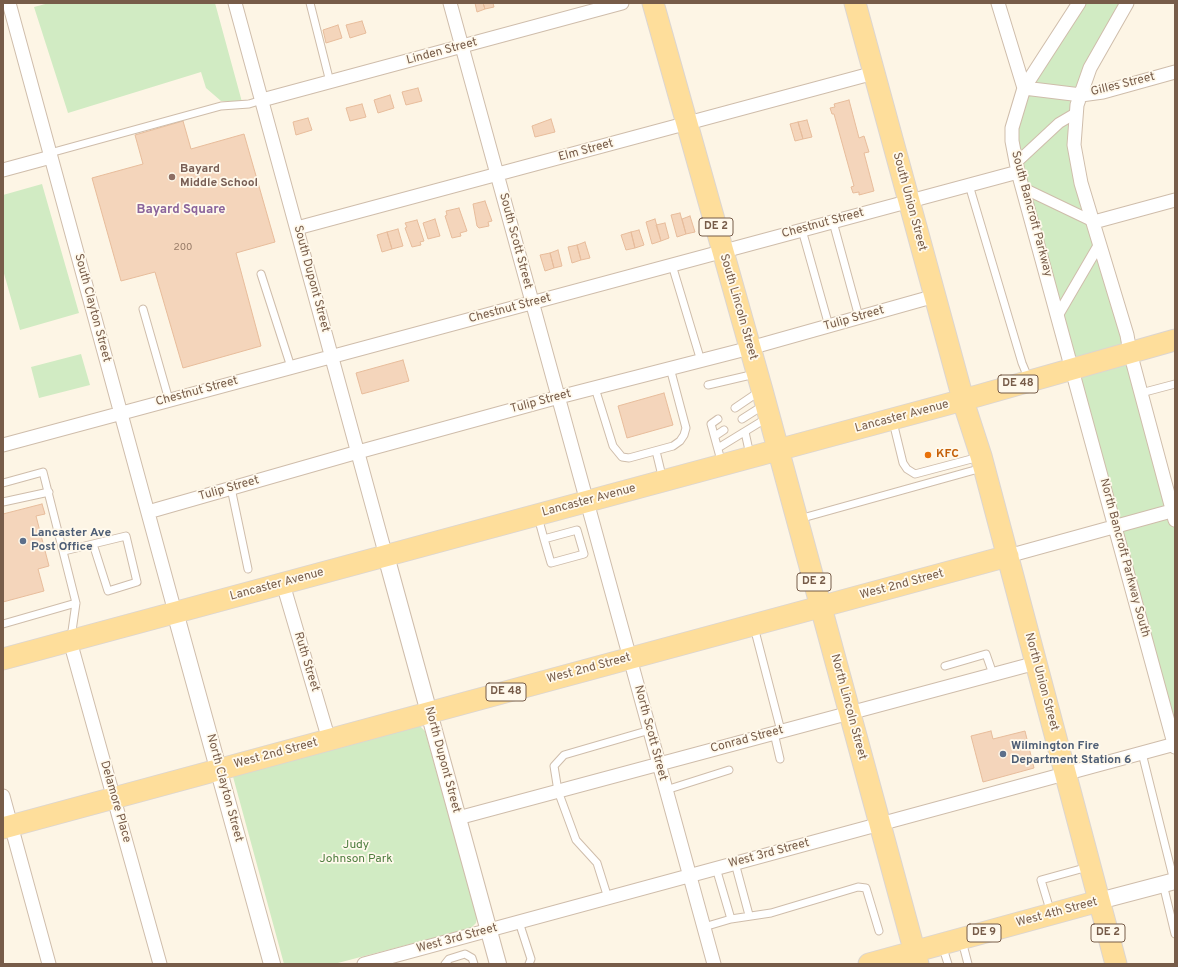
<!DOCTYPE html>
<style>
body{margin:0}
#map{position:relative;width:1178px;height:967px;overflow:hidden;background:#fdf5e5;font-family:Overpass,sans-serif}
canvas{display:block}
.frame{position:absolute;inset:0;border:4px solid #775c49;pointer-events:none}
</style>
<div id="map">
<canvas width="1178" height="967"></canvas>
<div class="frame"></div>
</div>
<script>
const ctx = document.querySelector('canvas').getContext('2d');
ctx.lineJoin = 'round';
function fillPath(path, color) { ctx.fillStyle = color; ctx.fill(path, 'evenodd'); }
const poly = rows => new Path2D(rows.map(r => 'M' + r).join(''));
function stroke(path, color, width, dash) { ctx.strokeStyle = color; ctx.lineWidth = width; ctx.lineCap = dash ? 'butt' : 'round'; ctx.setLineDash(dash || []); ctx.stroke(path); }
function drawText(font, color, halo, rows, align = 'center') {
  ctx.font = font + ' Overpass,sans-serif'; ctx.lineWidth = 3.5; ctx.setLineDash([]); ctx.textBaseline = 'middle'; ctx.strokeStyle = halo; ctx.fillStyle = color; for (const [text, x, y, turn = 0] of rows) {
    ctx.save(); ctx.translate(x, y); ctx.rotate((+turn || 0) * Math.PI / 180); ctx.textAlign = isNaN(turn) ? turn : align; if (halo) ctx.strokeText(text, 0, 0); ctx.fillText(text, 0, 0); ctx.restore();
  }
}
fillPath(poly([
 [49,3,215,3,242,102,221,101,206,88,201,72,68,113,34,7],
 [1079,3,1127,3,1090,68,1074,145,1175,520,1175,747,1018,172,1016,110],
 [42,184,79,313,20,330,3,270,3,195],
 [81,354,90,385,39,398,31,367],
 [418,724,425,731,477,918,476,923,471,928,334,964,284,964,232,773]
]), '#d1ebc3');
const building = poly([
 [475,3,483,3,485,9,477,12,475,3],
 [483,3,493,3,494,7,485,9,483,3],
 [362,21,366,33,350,38,346,25,362,21],
 [338,25,342,38,326,43,323,30,338,25],
 [418,88,422,101,406,105,402,92,418,88],
 [390,95,394,108,378,113,374,100,390,95],
 [849,100,859,138,864,136,869,152,864,153,874,191,859,195,859,192,853,193,851,187,854,186,834,114,832,114,830,108,835,107,834,104,849,100],
 [362,104,366,117,350,121,346,108,362,104],
 [308,118,312,130,296,135,293,122,308,118],
 [551,119,555,132,535,137,532,126,551,119],
 [807,120,812,137,803,139,798,122,807,120],
 [183,121,191,149,244,134,275,242,236,253,261,346,183,368,155,272,121,281,92,178,143,164,135,135,183,121],
 [798,122,803,139,795,141,790,124,798,122],
 [485,201,492,221,488,222,489,226,479,228,477,226,473,204,485,201],
 [459,208,467,231,460,233,461,236,452,238,445,216,447,215,446,211,459,208],
 [680,213,686,234,677,237,671,215,680,213],
 [690,216,695,232,686,234,682,219,690,216],
 [435,219,440,236,428,239,423,223,435,219],
 [655,219,661,241,652,244,646,222,655,219],
 [417,220,424,241,420,242,421,245,412,247,405,228,407,227,405,223,417,220],
 [665,223,669,238,661,241,656,225,665,223],
 [398,229,403,246,392,249,387,232,398,229],
 [639,230,644,245,635,248,631,232,639,230],
 [387,232,392,249,382,252,377,235,387,232],
 [631,232,635,248,626,250,621,235,631,232],
 [585,242,590,258,581,260,577,245,585,242],
 [577,245,581,260,572,263,568,247,577,245],
 [558,250,562,266,554,268,550,253,558,250],
 [550,253,554,268,545,271,540,255,550,253],
 [403,360,409,381,362,394,356,373,403,360],
 [664,393,673,425,627,438,618,406,664,393],
 [42,504,45,514,36,516,49,566,38,569,44,591,3,602,3,514,42,504],
 [991,731,993,739,1025,731,1034,768,983,782,971,736,991,731]
]);
fillPath(building, '#f4d5bb');
stroke(building, '#e7bc9b', 1);
const service = poly([
 [310,3,330,82],
 [50,153,221,106,249,104,262,100],
 [969,185,1022,363,1029,380],
 [833,222,859,317],
 [802,230,829,326],
 [672,265,701,361],
 [261,274,291,367],
 [143,309,169,400],
 [708,385,755,374],
 [595,388,613,446,622,457,629,458,673,446,680,441,684,435,686,428,670,368],
 [1141,393,1175,384],
 [735,408,760,391],
 [718,419,711,424,722,464],
 [742,419,764,405],
 [893,422,903,463,907,469,915,474,979,457],
 [745,432,750,455],
 [715,436,724,430],
 [718,448,767,418],
 [656,451,663,480],
 [3,483,43,472,76,603,71,638],
 [231,488,248,569],
 [3,502,49,492],
 [538,517,544,539,551,563,584,554,577,530,544,539],
 [799,519,982,468],
 [64,551,93,544,126,536,137,582,108,591,93,544],
 [3,624,76,603],
 [754,627,781,731],
 [945,666,986,654,993,674],
 [774,733,780,759],
 [1142,753,1174,881],
 [666,790,729,770],
 [735,863,749,915],
 [716,868,731,919],
 [1163,884,1175,934],
 [608,898,597,863,576,840,558,791,554,766,564,755,650,730],
 [1051,913,1041,880,1088,867],
 [519,922,531,959,529,964],
 [704,927,731,919,771,913,858,887,866,888,879,931],
 [962,941,968,964],
 [942,945,948,964],
 [445,964,449,959,465,954,472,958,474,964]
]);
const pedestrian = poly([
 [1016,163,1059,123,1076,113],
 [1023,188,1094,222],
 [1058,315,1100,243]
]);
const minor = poly([
 [9,3,175,612],
 [235,3,386,556],
 [450,3,714,964],
 [998,3,1024,88,1081,95,1103,92,1175,72],
 [1079,3,1024,88,1012,128,1012,141,1018,172,1175,747],
 [1127,3,1090,68,1077,105,1074,145,1081,183,1127,335,1130,352,1175,520],
 [262,100,622,3],
 [3,170,51,157],
 [1094,222,1175,200],
 [297,228,874,73],
 [3,445,1018,172],
 [148,512,358,452,559,397,750,348,935,296],
 [1008,556,1175,510],
 [283,584,329,740],
 [70,641,160,964],
 [3,796,49,964],
 [458,818,1036,663],
 [364,964,1175,744]
]);
const tertiary = poly([
 [386,556,498,964],
 [175,612,272,964],
 [1099,901,1175,881]
]);
const primary = poly([
 [653,3,762,390,918,964],
 [855,3,966,410,981,456,1116,964],
 [3,659,963,400,1175,340],
 [3,828,1008,556],
 [869,964,1099,901]
]);
stroke(service, '#cfbdab', 9);
stroke(pedestrian, '#cfbdab', 12);
stroke(minor, '#cfbdab', 15);
stroke(tertiary, '#cfbdab', 18);
stroke(primary, '#dcd5d0', 23);
stroke(service, '#fff', 7);
stroke(pedestrian, '#fff', 10);
stroke(minor, '#fff', 13);
stroke(tertiary, '#fff', 16);
stroke(primary, '#fede9b', 21);
for (const [x, y, r, color] of [
 [172,177,4,"#8d6e63"],
 [928,455,4,"#e8710a"],
 [23,541,4,"#5c6f8a"],
 [1003,754,4,"#5c6f8a"]
]) { const dot = new Path2D(); dot.arc(x, y, r, 0, 2 * Math.PI); ctx.fillStyle = color; ctx.fill(dot); stroke(dot, '#fff9ec', 1.5); }
drawText('10px', '#967a66', null, [
 ["200",183,248]
]);
for (const [x, y, w] of [
 [716,227,34],
 [1018,384,40],
 [814,582,34],
 [506,692,40],
 [984,933,34],
 [1108,933,34]
]) { const box = new Path2D(); box.roundRect(x - w / 2, y - 9, w, 18, 3); ctx.fillStyle = '#fff9ec'; ctx.fill(box); stroke(box, '#775c49', 1); }
drawText('bold 11px', '#775c49', null, [
 ["DE 2",716,227],
 ["DE 48",1018,384],
 ["DE 2",814,582],
 ["DE 48",506,692],
 ["DE 9",984,933],
 ["DE 2",1108,933]
]);
drawText('12px', '#775c49', '#fff9ec', [
 ["Linden Street",442,52,-15],
 ["Gilles Street",1123,85,-14],
 ["Elm Street",586,151,-15],
 ["South Union Street",909,202,75],
 ["South Bancroft Parkway",1031,214,75],
 ["Chestnut Street",823,224,-15],
 ["South Scott Street",515,241,75],
 ["South Dupont Street",311,279,75],
 ["South Lincoln Street",738,307,74],
 ["South Clayton Street",92,308,75],
 ["Chestnut Street",510,309,-15],
 ["Tulip Street",854,319,-16],
 ["Chestnut Street",197,392,-15],
 ["Tulip Street",541,402,-15],
 ["Lancaster Avenue",902,417,-15],
 ["Tulip Street",229,489,-16],
 ["Lancaster Avenue",589,501,-15],
 ["North Bancroft Parkway South",1124,558,75],
 ["Lancaster Avenue",277,585,-15],
 ["West 2nd Street",902,585,-15],
 ["Ruth Street",306,662,73],
 ["West 2nd Street",589,669,-15],
 ["North Union Street",1041,682,75],
 ["North Lincoln Street",848,707,75],
 ["North Scott Street",650,733,75],
 ["Conrad Street",747,740,-15],
 ["West 2nd Street",276,754,-15],
 ["North Dupont Street",442,760,75],
 ["North Clayton Street",224,788,75],
 ["Delamore Place",115,802,74],
 ["West 3rd Street",769,854,-15],
 ["West 4th Street",1057,913,-15],
 ["West 3rd Street",457,939,-15]
]);
drawText('bold 12px', '#785e54', '#fff9ec', [
 ["Bayard",180,170],
 ["Middle School",180,184]
], 'left');
drawText('bold 12px', '#c56008', '#fff9ec', [
 ["KFC",936,455]
], 'left');
drawText('bold 12px', '#4e5e75', '#fff9ec', [
 ["Lancaster Ave",31,534],
 ["Post Office",31,548],
 ["Wilmington Fire",1011,747],
 ["Department Station 6",1011,761]
], 'left');
drawText('12px', '#4f7e40', '#fff9ec', [
 ["Judy",356,846],
 ["Johnson Park",356,860]
]);
drawText('bold 13px', '#8b649b', '#fff9ec', [
 ["Bayard Square",181,210]
]);
</script>
